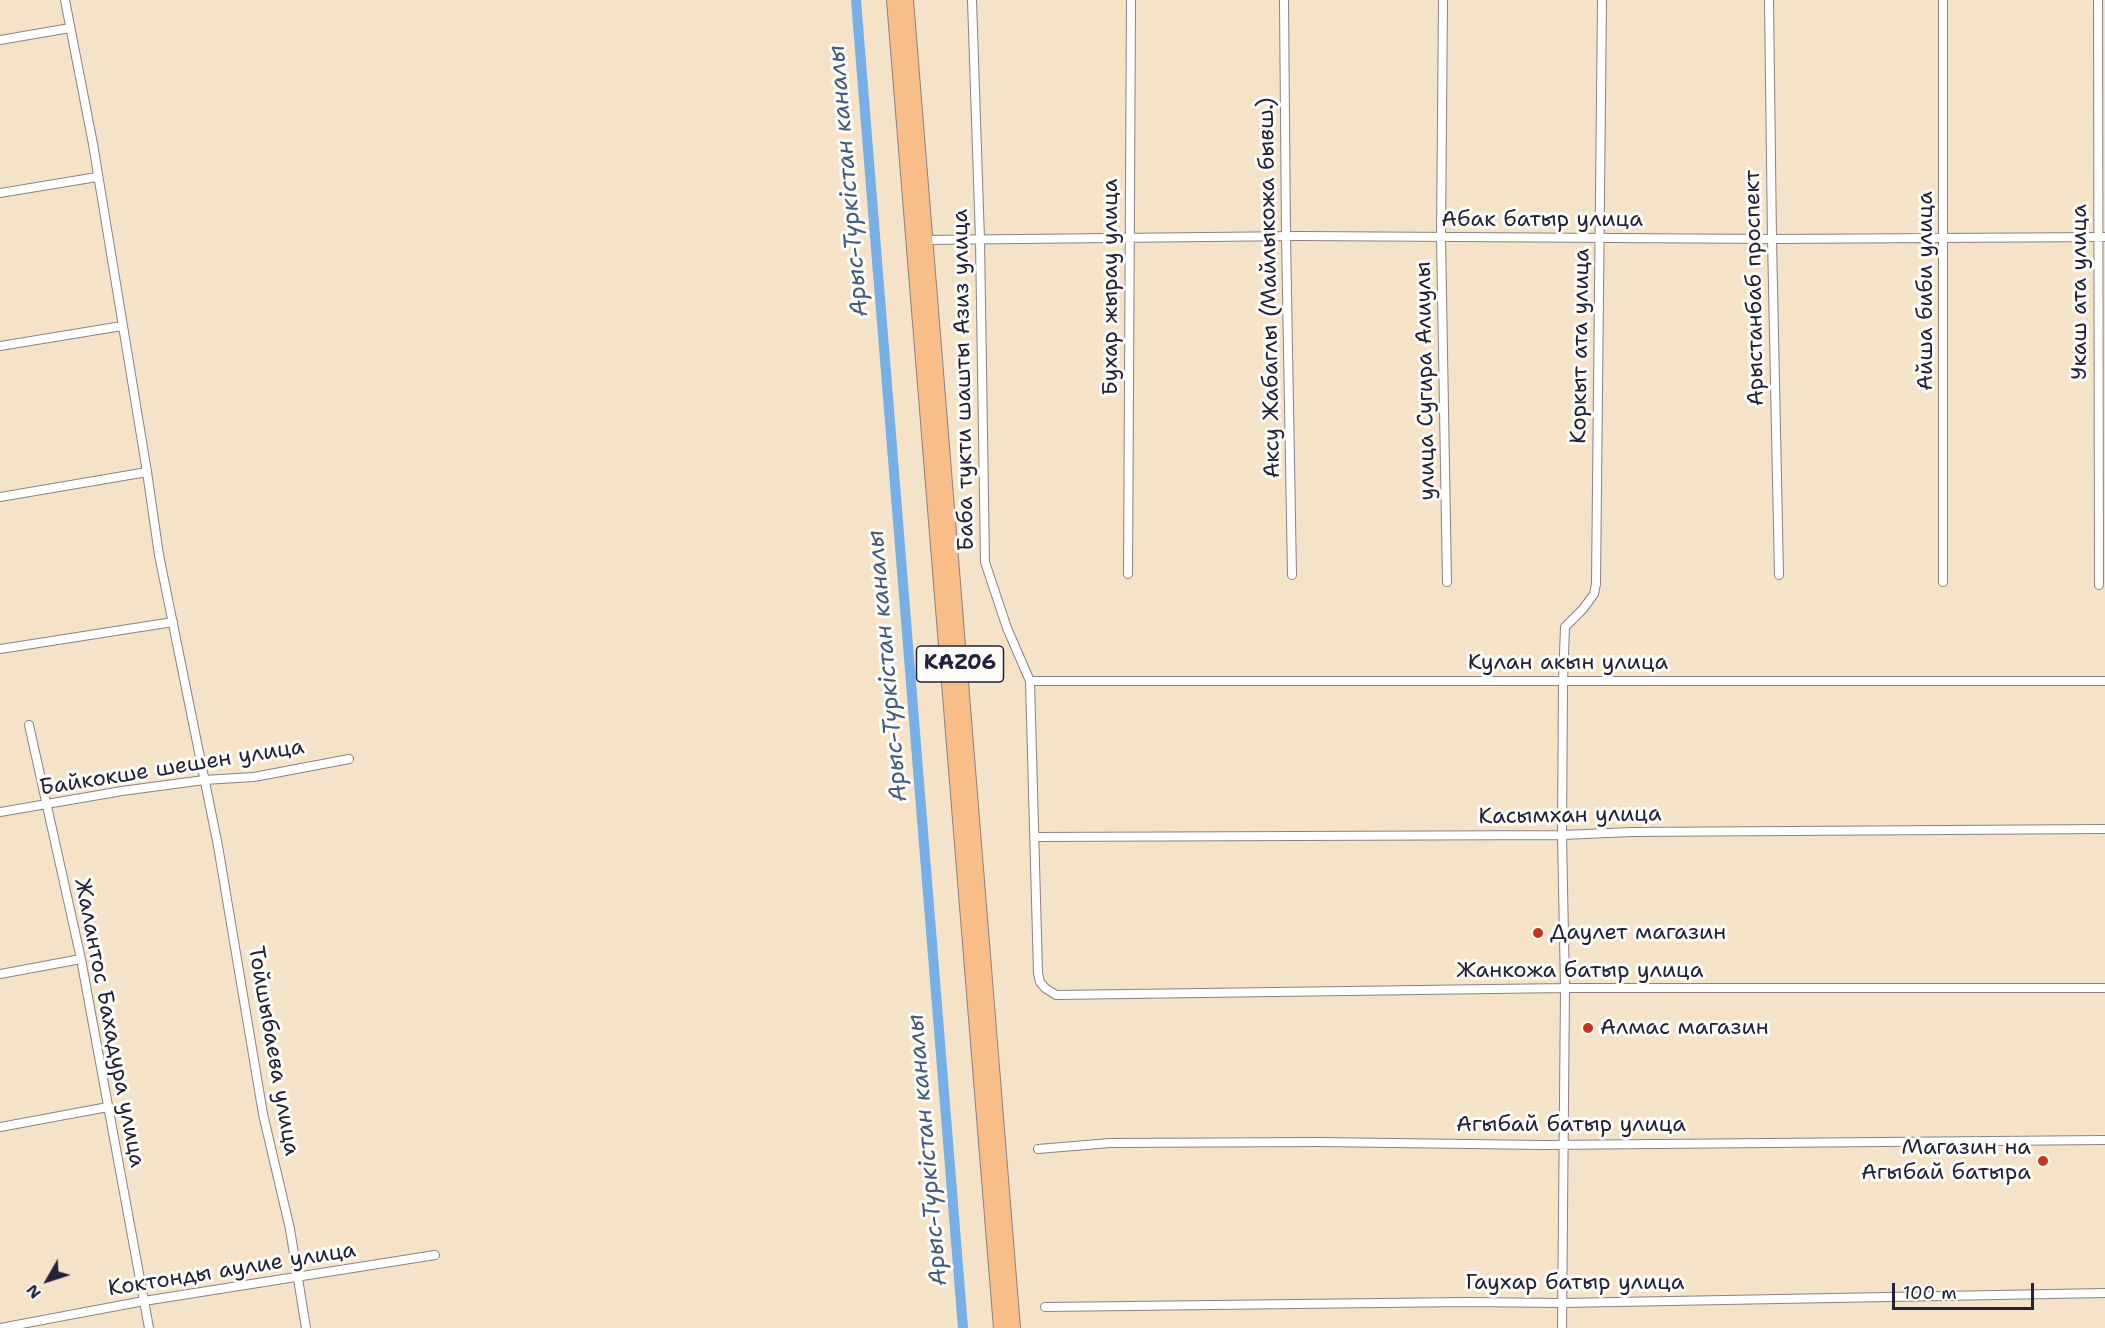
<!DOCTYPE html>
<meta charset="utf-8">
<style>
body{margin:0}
#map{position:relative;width:2105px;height:1328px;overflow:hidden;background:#f4e3c9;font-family:"Shantell Sans",sans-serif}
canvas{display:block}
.north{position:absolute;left:18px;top:1250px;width:60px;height:60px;-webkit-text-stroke:4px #fdfcf7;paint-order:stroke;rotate:231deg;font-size:16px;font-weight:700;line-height:24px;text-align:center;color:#22223b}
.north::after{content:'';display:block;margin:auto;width:21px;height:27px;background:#22223b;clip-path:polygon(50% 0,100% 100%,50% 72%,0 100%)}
.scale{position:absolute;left:1892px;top:1283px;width:142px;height:27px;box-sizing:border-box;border:3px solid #22223b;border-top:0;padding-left:8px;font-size:18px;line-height:21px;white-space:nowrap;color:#22223b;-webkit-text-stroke:4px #fdfcf7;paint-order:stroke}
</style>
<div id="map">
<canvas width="2105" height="1328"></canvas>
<div class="north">N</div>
<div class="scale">100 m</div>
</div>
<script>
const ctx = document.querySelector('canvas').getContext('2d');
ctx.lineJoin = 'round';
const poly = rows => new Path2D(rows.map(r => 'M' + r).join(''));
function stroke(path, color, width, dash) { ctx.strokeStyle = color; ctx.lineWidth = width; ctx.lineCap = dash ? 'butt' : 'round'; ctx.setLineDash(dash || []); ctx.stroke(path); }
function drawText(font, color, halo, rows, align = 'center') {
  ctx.font = font + ' "Shantell Sans",sans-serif'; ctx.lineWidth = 6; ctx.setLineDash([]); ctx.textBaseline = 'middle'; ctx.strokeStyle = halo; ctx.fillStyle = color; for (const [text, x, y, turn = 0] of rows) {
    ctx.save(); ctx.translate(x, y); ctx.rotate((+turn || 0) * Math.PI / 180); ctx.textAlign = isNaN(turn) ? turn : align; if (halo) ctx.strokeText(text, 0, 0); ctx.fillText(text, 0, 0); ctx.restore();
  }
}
stroke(poly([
 [856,0,963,1328]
]), '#76b0e6', 10);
const street = poly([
 [65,0,93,144,147,472,159,555,218,846,263,1114,290,1229,306,1328],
 [972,0,980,240,985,562,1007,628,1030,681,1038,973,1040,982,1045,988,1056,995,1565,988,2105,988],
 [1284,0,1286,236,1292,575],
 [1443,0,1441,237,1447,582],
 [1769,0,1772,239,1779,575],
 [2098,0,2099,585],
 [0,40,70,28],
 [0,193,97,177],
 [926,240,1300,236,1772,239,2105,237],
 [0,346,122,326],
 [0,497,147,472],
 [1128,574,1131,0],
 [1943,582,1943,0],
 [0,649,173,622],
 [1030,681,2105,681],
 [29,725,81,959,149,1328],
 [0,812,122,791,204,780,254,777,349,759],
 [1035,837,1562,835,1631,832,2105,829],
 [0,974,81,959],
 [0,1127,108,1107],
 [1038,1149,1110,1143,1318,1142,1544,1145,2105,1140],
 [1045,1307,1465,1302,1562,1303,2105,1293],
 [0,1328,144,1301,435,1255],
 [1562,1328,1565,988,1562,835,1563,682,1565,627,1583,609,1594,594,1596,584,1602,0]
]);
const highway = poly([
 [894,0,1001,1328],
 [906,0,1013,1328]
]);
stroke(street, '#8b8282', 10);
stroke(highway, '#8b8282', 16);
stroke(street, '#fff', 8);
stroke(highway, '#f9bd89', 14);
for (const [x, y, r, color] of [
 [1538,933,6,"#c8321e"],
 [1588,1028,6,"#c8321e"],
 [2043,1161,6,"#c8321e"]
]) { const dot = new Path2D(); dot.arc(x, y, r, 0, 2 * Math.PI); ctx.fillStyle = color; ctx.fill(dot); stroke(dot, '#fdfcf7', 2); }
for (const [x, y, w] of [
 [960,664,87]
]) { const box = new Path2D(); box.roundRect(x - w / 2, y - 18, w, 36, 4.5); ctx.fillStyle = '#fdfcf7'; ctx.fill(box); stroke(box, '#22223b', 1.5); }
drawText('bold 21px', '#22223b', null, [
 ["KАZ06",960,664]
]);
drawText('22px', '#22223b', '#fdfcf7', [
 ["Абак батыр улица",1542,220],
 ["Бухар жырау улица",1111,287,-90],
 ["Аксу Жабаглы (Майлыкожа бывш.)",1270,288,-91],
 ["Арыстанбаб проспект",1755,288,-91],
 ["Айша биби улица",1926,291,-90],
 ["Укаш ата улица",2080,292,-90],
 ["Коркыт ата улица",1581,346,-89],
 ["Баба тукти шашты Азиз улица",964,380,-91],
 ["улица Сугира Алиулы",1426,381,-91],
 ["Кулан акын улица",1568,663],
 ["Байкокше шешен улица",172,768,-9],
 ["Касымхан улица",1570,816,-1],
 ["Жанкожа батыр улица",1580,971],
 ["Жалантос Бахадура улица",109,1023,79],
 ["Тойшыбаева улица",273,1051,80],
 ["Агыбай батыр улица",1571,1125],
 ["Коктонды аулие улица",232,1270,-9],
 ["Гаухар батыр улица",1575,1283]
]);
drawText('22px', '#22223b', '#fdfcf7', [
 ["Даулет магазин",1550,933],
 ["Алмас магазин",1600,1028],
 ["Магазин на",2031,1148,"right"],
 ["Агыбай батыра",2031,1173,"right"]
], 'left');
drawText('italic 24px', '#445b7f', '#fdfcf7', [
 ["Арыс-Түркістан каналы",849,181,-95],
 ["Арыс-Түркістан каналы",888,666,-95],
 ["Арыс-Түркістан каналы",928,1150,-95]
]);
</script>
